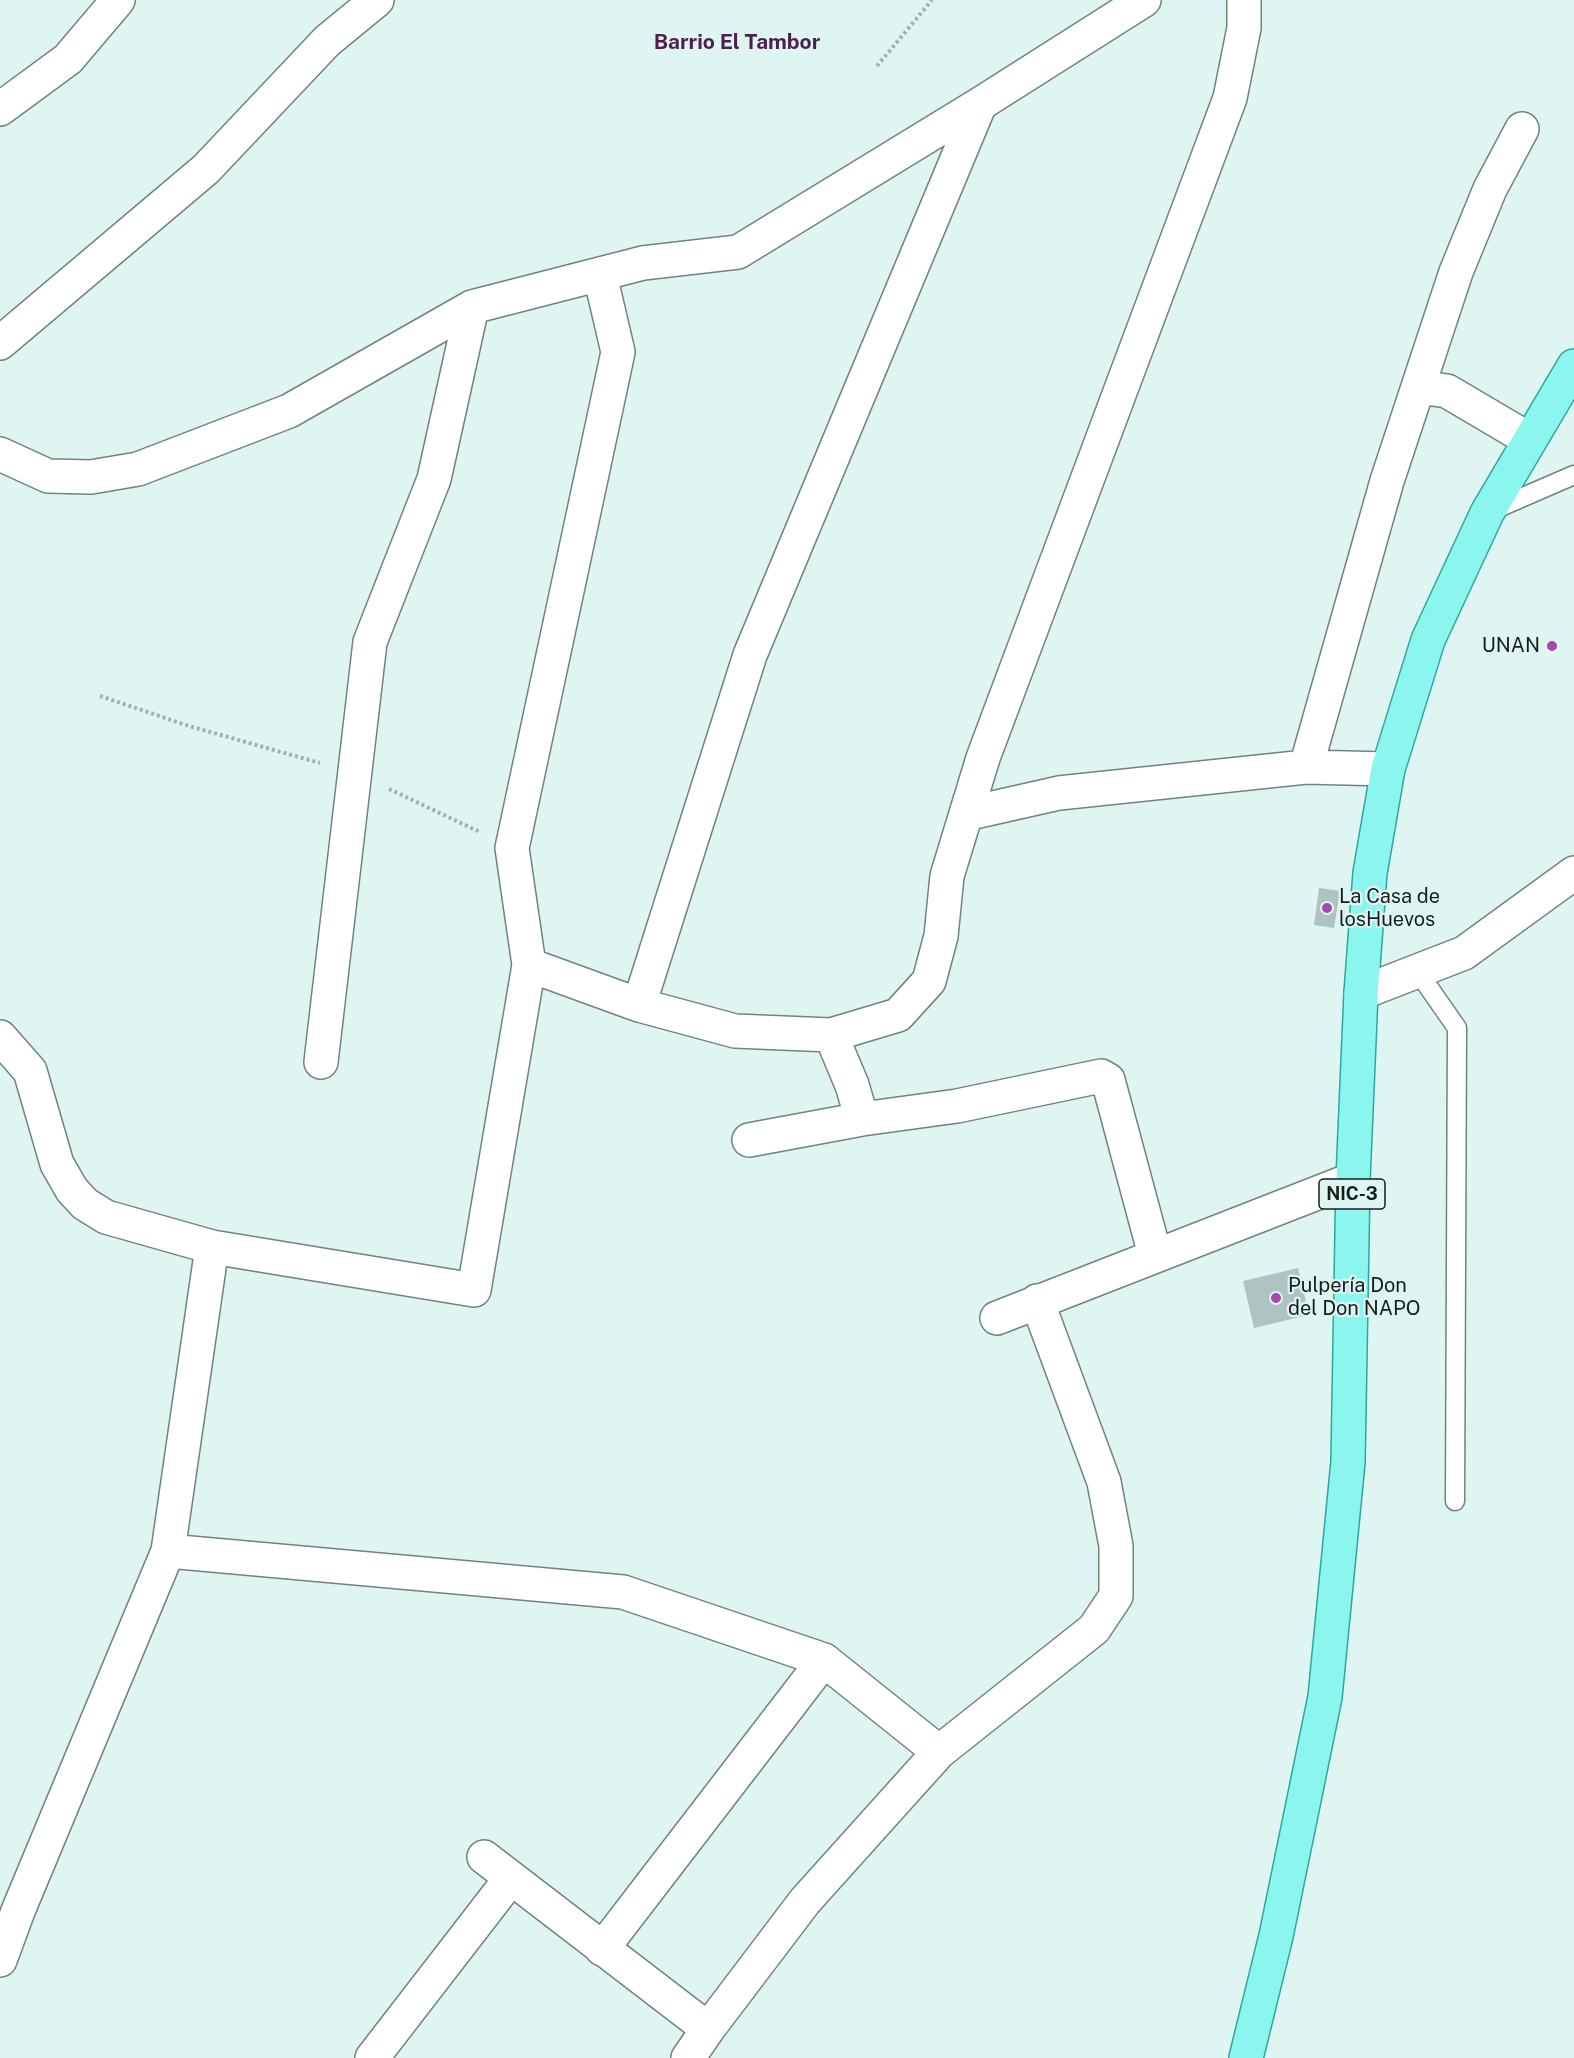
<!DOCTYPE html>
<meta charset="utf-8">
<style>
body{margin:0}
canvas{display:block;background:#def5f2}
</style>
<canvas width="1574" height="2058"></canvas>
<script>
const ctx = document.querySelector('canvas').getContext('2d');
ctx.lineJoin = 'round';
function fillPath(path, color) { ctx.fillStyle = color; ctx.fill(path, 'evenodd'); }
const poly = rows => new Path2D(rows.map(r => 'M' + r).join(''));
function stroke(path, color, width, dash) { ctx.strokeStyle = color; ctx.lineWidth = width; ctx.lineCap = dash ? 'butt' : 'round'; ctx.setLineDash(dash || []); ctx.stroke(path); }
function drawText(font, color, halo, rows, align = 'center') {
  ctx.font = font + ' "Public Sans",sans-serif'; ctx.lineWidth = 4.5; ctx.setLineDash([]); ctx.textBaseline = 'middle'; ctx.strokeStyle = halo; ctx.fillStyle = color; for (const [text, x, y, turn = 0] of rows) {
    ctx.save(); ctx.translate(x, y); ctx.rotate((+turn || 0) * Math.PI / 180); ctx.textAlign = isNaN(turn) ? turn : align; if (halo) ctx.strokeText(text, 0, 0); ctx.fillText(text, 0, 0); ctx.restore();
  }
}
fillPath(poly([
 [1319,888,1340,891,1334,928,1314,925],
 [1298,1268,1309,1315,1254,1328,1243,1281]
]), '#aec4c1');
const lane = poly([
 [1491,511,1574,475],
 [1418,972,1457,1028,1455,1501]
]);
const street = poly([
 [0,109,68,59,118,0],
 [0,343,206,169,327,41,377,0],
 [1418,387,1447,391,1530,440],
 [0,454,48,476,91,477,138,469,289,411,472,307,643,263,738,252,980,104,1144,0],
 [1306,767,1387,481,1456,272,1490,189,1522,129],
 [966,814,1059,793,1306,767,1388,769],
 [529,965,639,1005,735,1031,831,1035,898,1015,929,981,941,936,947,876,983,758,1230,98,1244,28,1244,0],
 [1361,993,1464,953,1574,873],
 [639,1005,750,655,980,104],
 [831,1035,852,1085,862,1119],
 [0,1037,30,1071,57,1164,72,1190,85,1204,106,1217,212,1247,168,1551,623,1592,824,1660,939,1752],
 [321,1062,370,642,434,479,472,307],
 [749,1140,862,1119,957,1106,1101,1076,1108,1080,1155,1255],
 [212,1247,474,1290,529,965,512,848,618,352,600,275],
 [997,1318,1353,1179],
 [484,1857,708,2029],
 [602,1949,824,1660],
 [0,1960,18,1911,168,1551],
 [372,2058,511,1878],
 [688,2058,708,2029,805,1901,939,1752,1094,1629,1116,1596,1116,1546,1104,1482,1037,1301]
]);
const primary = poly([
 [1246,2058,1276,1936,1325,1697,1348,1462,1353,1179,1361,993,1370,873,1388,769,1428,640,1487,513,1574,366]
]);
stroke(lane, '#6f8481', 21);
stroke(street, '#6f8481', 36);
stroke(primary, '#2fa69e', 36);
stroke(poly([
 [877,66,932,0],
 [100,696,189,726,320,763],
 [389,789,480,832]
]), '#a0b2b0', 4, [3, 3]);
stroke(lane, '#fff', 18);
stroke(street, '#fff', 33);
stroke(primary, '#8bf6ee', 33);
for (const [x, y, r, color] of [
 [1552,646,6,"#a947ae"],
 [1327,908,6,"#a947ae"],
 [1276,1298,6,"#a947ae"]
]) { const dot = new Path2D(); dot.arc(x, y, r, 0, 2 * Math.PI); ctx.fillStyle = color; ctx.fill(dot); stroke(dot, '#def5f2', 2); }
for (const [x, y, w] of [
 [1352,1194,66]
]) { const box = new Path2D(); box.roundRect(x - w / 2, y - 15, w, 30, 4.5); ctx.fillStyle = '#def5f2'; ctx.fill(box); stroke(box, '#161e1d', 1.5); }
drawText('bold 18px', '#161e1d', null, [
 ["NIC-3",1352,1194]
]);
drawText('20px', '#161e1d', '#def5f2', [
 ["UNAN",1540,646,"right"],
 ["La Casa de",1339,897],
 ["losHuevos",1339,920],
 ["Pulpería Don",1288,1286],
 ["del Don NAPO",1288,1309]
], 'left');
drawText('bold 21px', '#4d1e50', '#def5f2', [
 ["Barrio El Tambor",737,43]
]);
</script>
